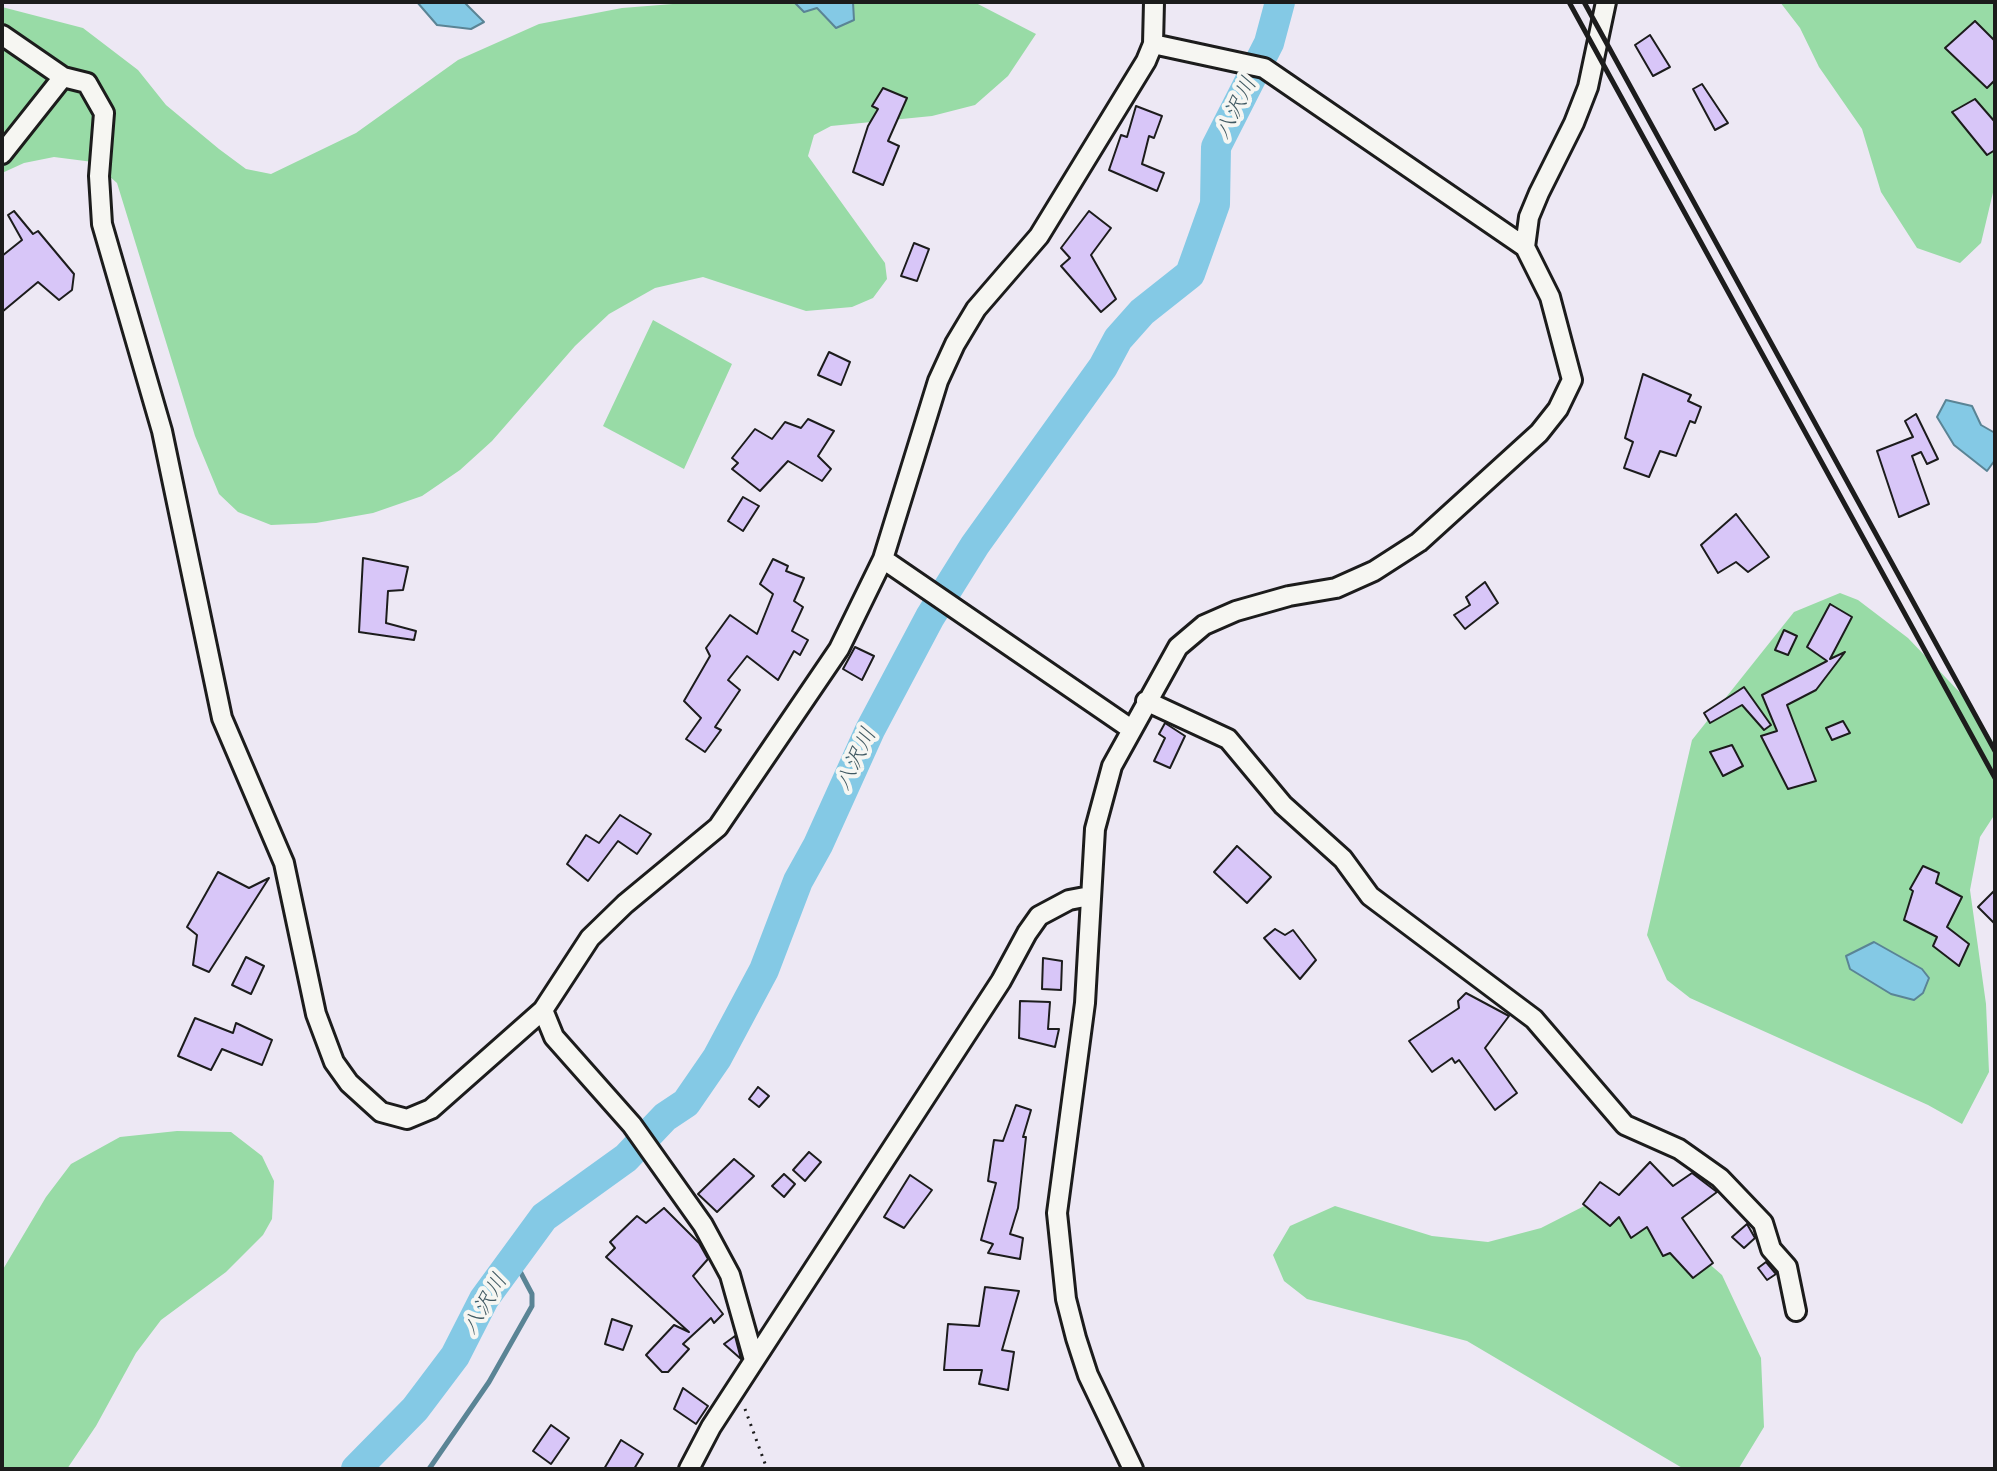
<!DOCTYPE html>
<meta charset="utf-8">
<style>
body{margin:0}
#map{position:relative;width:1997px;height:1471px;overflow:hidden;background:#ede8f4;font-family:Delius,sans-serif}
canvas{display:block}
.frame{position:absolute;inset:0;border:4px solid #1c1c1c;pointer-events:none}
</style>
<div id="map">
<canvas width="1997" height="1471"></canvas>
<div class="frame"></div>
</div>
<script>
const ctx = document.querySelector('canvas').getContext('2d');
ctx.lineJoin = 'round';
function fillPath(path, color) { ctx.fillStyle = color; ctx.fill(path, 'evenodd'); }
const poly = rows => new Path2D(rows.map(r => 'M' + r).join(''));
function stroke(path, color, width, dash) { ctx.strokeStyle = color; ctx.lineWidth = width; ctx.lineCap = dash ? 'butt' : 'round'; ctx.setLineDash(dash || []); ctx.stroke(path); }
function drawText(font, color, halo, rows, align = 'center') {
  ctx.font = font + ' Delius,"Klee One",sans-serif'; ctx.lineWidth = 8; ctx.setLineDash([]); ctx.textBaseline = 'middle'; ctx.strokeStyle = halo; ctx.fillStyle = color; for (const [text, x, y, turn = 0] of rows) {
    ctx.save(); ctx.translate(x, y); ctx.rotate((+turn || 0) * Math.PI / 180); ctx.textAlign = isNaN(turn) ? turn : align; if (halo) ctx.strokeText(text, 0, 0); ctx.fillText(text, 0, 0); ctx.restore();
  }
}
fillPath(poly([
 [698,2,974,2,1036,34,1008,76,975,105,932,116,831,126,814,135,808,156,885,263,887,279,873,298,852,307,806,311,703,277,655,288,609,314,575,346,492,441,460,470,422,496,373,513,316,523,271,525,238,512,219,494,195,436,117,183,93,162,54,157,24,163,2,173,2,7,83,28,138,70,166,105,219,149,246,169,271,174,356,133,458,60,539,24,622,8],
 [1780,2,1995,2,1995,184,1981,243,1960,263,1917,248,1881,192,1862,129,1819,67,1800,28],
 [653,320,732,364,684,469,603,426],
 [1840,593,1858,600,1908,638,1968,701,1995,745,1995,814,1980,837,1970,890,1986,1004,1989,1072,1962,1124,1928,1105,1690,998,1667,980,1647,935,1692,740,1794,612],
 [177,1131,231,1132,262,1156,274,1181,272,1219,263,1235,226,1272,161,1320,136,1353,96,1426,67,1469,2,1469,2,1271,46,1197,71,1164,120,1137],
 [1598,1199,1667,1227,1722,1275,1761,1358,1764,1427,1739,1468,1684,1469,1467,1341,1307,1299,1284,1281,1273,1255,1290,1226,1335,1206,1432,1236,1488,1242,1541,1228]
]), '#98dba6');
const water = poly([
 [417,2,464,2,484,22,471,29,437,25,417,2],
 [794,2,853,2,854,20,836,28,817,8,804,12,794,2],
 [1946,400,1972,406,1981,425,1995,433,1995,460,1987,471,1954,445,1937,417,1946,400],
 [1874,942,1922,969,1929,978,1923,993,1914,1000,1891,994,1850,969,1846,956,1874,942]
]);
fillPath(water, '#84c9e5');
stroke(water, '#5a8495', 2);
stroke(poly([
 [429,1469,489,1382,532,1306,532,1294,513,1258]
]), '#5a8495', 5);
stroke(poly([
 [356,1469,415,1409,455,1356,484,1299,544,1217,626,1158,665,1117,686,1103,717,1058,764,970,798,881,818,845,870,730,930,617,975,545,1103,367,1118,339,1142,312,1190,274,1215,204,1216,147,1269,43,1280,2]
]), '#84c9e5', 30);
const building = poly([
 [1975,21,1995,41,1995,80,1987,88,1945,48,1975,21],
 [1650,35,1670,67,1653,76,1635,45,1650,35],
 [1702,84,1728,123,1715,130,1693,89,1702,84],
 [883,88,907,98,888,141,899,146,883,185,853,172,868,126,878,109,872,106,883,88],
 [1975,99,1995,122,1995,150,1987,155,1952,112,1975,99],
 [1136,106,1162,116,1154,138,1149,136,1142,164,1164,173,1157,191,1109,170,1121,135,1127,137,1136,106],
 [14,211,33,234,38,231,74,274,72,290,59,300,38,282,2,312,2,256,22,240,8,215,14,211],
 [1089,211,1111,228,1091,255,1116,299,1101,312,1061,266,1070,258,1061,248,1089,211],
 [914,243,929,249,917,281,901,276,914,243],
 [829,352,850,362,841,385,818,375,829,352],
 [1643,374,1691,395,1688,401,1701,407,1695,423,1690,421,1676,456,1660,451,1649,477,1624,468,1633,442,1625,438,1643,374],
 [1916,414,1938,459,1927,464,1921,452,1912,456,1929,504,1899,517,1877,451,1913,437,1905,421,1916,414],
 [808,419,834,431,818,456,831,469,822,481,788,461,760,491,732,469,738,463,732,458,755,429,772,439,785,422,801,428,808,419],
 [743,497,759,506,743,531,728,521,743,497],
 [1736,514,1769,557,1748,572,1736,562,1718,573,1701,545,1736,514],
 [363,558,408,567,403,590,388,591,386,623,416,631,414,640,359,632,363,558],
 [773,559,788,566,786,571,804,578,794,601,803,607,792,631,808,640,800,655,794,651,778,680,747,656,728,680,740,690,715,727,721,730,705,752,686,739,701,718,684,701,710,656,706,648,730,615,757,634,773,594,760,584,773,559],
 [1485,582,1498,603,1465,629,1454,615,1470,605,1466,597,1485,582],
 [1830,604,1852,617,1830,659,1845,652,1816,690,1787,705,1816,781,1788,789,1761,736,1777,731,1762,695,1827,661,1807,647,1830,604],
 [1784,630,1797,636,1788,655,1775,650,1784,630],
 [855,647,874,656,862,680,843,669,855,647],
 [1744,687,1771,725,1764,730,1742,705,1710,723,1704,713,1744,687],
 [1843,721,1850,733,1832,740,1826,728,1843,721],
 [1165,723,1185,736,1170,768,1154,761,1165,738,1159,734,1165,723],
 [1732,745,1743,766,1723,776,1710,752,1732,745],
 [620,815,651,834,637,854,618,841,588,881,567,864,586,835,599,843,620,815],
 [1237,846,1271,877,1247,903,1214,872,1237,846],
 [1923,866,1939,873,1936,883,1962,897,1947,927,1969,944,1959,966,1933,946,1937,937,1904,920,1913,891,1910,889,1923,866],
 [218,872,249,888,269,878,209,972,193,965,197,935,187,927,218,872],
 [1995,890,1995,924,1978,907,1995,890],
 [1275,929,1285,935,1293,930,1316,960,1300,979,1264,938,1275,929],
 [246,957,264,966,251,994,232,985,246,957],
 [1043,958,1062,961,1061,990,1042,989,1043,958],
 [1466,993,1509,1016,1485,1048,1517,1093,1495,1110,1459,1060,1455,1063,1452,1058,1432,1072,1409,1041,1459,1008,1458,1001,1466,993],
 [1020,1001,1050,1002,1048,1029,1059,1029,1055,1047,1019,1038,1020,1001],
 [195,1018,233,1033,236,1023,272,1040,262,1065,222,1049,211,1070,178,1056,195,1018],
 [758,1087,769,1096,759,1107,749,1099,758,1087],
 [1016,1105,1031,1110,1023,1137,1026,1137,1018,1208,1010,1234,1023,1238,1020,1259,988,1253,993,1244,981,1240,996,1183,988,1181,994,1140,1003,1141,1016,1105],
 [809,1152,821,1162,805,1181,793,1170,809,1152],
 [734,1159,754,1176,717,1212,698,1194,734,1159],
 [1650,1162,1673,1186,1692,1173,1717,1192,1682,1218,1713,1263,1693,1278,1670,1253,1663,1256,1647,1227,1631,1238,1619,1217,1610,1226,1583,1204,1600,1182,1619,1195,1650,1162],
 [784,1174,795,1184,784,1197,772,1186,784,1174],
 [910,1175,932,1190,904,1228,884,1217,910,1175],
 [664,1208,699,1243,708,1259,693,1276,723,1314,714,1323,711,1318,683,1344,689,1349,668,1372,662,1372,646,1355,674,1325,689,1332,606,1257,615,1248,610,1242,637,1216,646,1223,664,1208],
 [1747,1224,1755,1238,1744,1248,1732,1237,1747,1224],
 [1766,1262,1776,1274,1767,1280,1758,1268,1766,1262],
 [985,1287,1019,1291,1002,1350,1014,1352,1008,1390,979,1384,982,1370,944,1370,948,1324,979,1326,985,1287],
 [612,1319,632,1326,623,1350,605,1344,612,1319],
 [735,1336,741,1359,724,1344,735,1336],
 [683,1388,708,1406,696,1424,674,1409,683,1388],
 [551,1425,569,1438,551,1464,533,1451,551,1425],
 [621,1440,643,1454,634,1469,604,1469,621,1440]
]);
fillPath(building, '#d8c6f8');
stroke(building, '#1c1c1c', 2);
const minor = poly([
 [2,35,63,77,87,83,104,113,99,176,102,224,162,431,222,718,284,863,316,1014,334,1062,349,1083,381,1112,407,1119,431,1109,543,1010,590,938,625,904,718,827,839,649,883,559,938,381,955,344,976,309,1039,236,1146,61,1153,44,1154,2],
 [1153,44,1264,68,1525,247],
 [2,154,63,77],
 [883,559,1131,729],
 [1146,701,1228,739,1283,805,1343,859,1370,896,1534,1019,1625,1125,1679,1149,1720,1178,1763,1223,1771,1249,1787,1267,1796,1311],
 [543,1010,554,1037,632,1125,703,1225,730,1275,754,1360],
 [689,1469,711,1427,1001,981,1027,933,1039,916,1069,900,1090,896],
 [1133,1469,1088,1375,1076,1338,1066,1299,1057,1213,1085,1003,1095,829,1112,766,1178,647,1204,625,1236,611,1289,596,1336,588,1374,571,1419,542,1539,433,1558,409,1572,380,1550,297,1525,247,1529,217,1539,193,1574,123,1588,87,1606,2]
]);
stroke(minor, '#1c1c1c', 24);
stroke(poly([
 [745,1409,767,1469]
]), '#1c1c1c', 3, [2, 6]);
stroke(minor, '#f6f6f2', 18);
stroke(poly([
 [1569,2,1995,778],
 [1584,2,1995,751]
]), '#1c1c1c', 5);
drawText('italic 22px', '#405962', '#f6f6f2', [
 ["八沢川",1236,108,-63],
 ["八沢川",856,759,-64],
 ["八沢川",485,1304,-59]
]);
</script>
